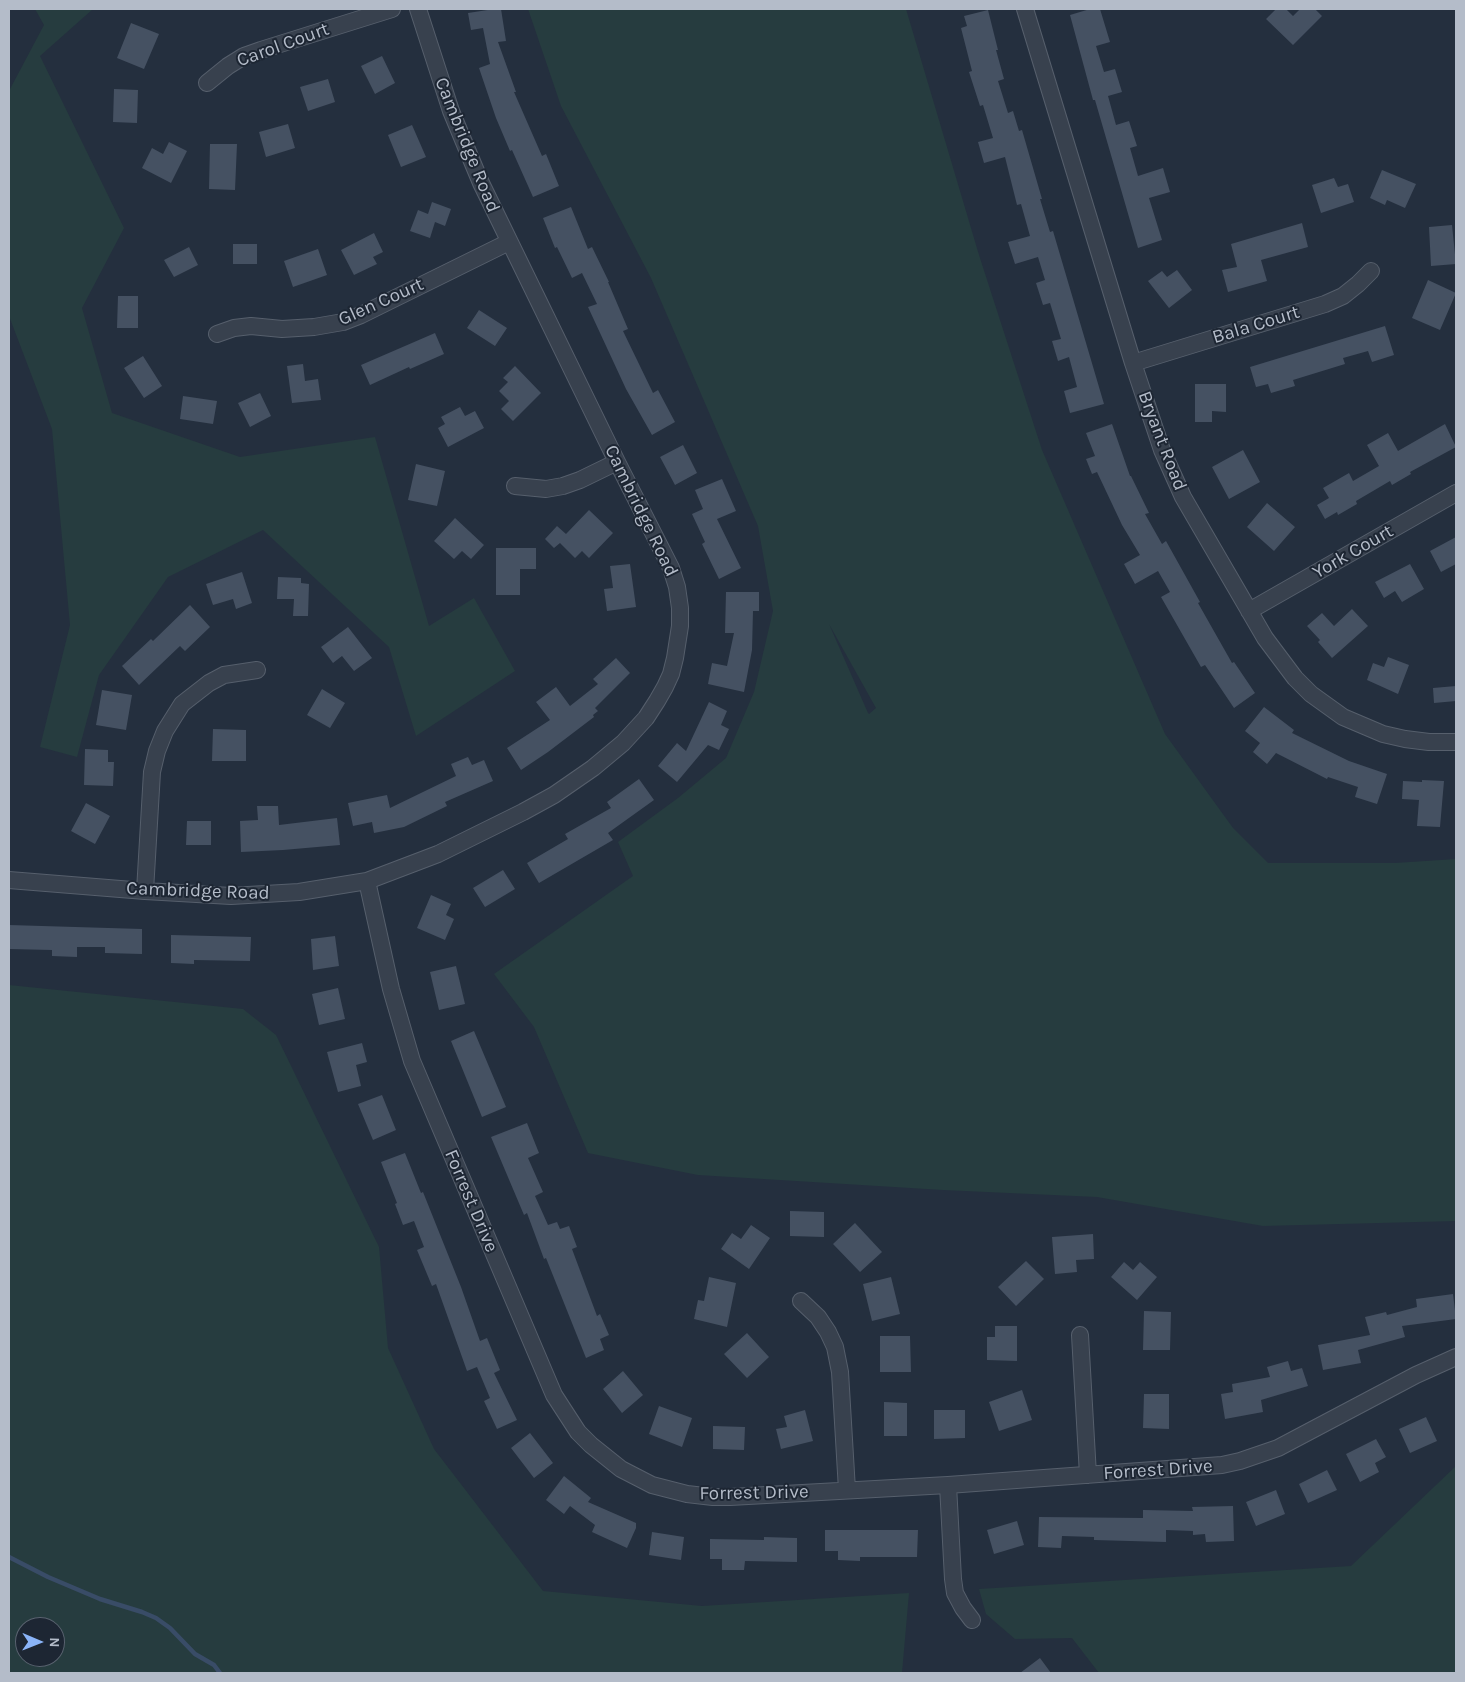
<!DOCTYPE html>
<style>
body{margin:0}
#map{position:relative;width:1465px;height:1682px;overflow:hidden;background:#242f3e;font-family:Karla,sans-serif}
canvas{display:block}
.frame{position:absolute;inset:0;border:10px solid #b4bcc9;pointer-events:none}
.north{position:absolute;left:15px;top:1617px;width:50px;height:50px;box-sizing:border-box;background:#1d2633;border:1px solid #59626f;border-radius:50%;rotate:91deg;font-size:14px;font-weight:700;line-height:20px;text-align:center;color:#b4bcc9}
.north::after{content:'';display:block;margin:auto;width:18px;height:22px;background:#8ab4f8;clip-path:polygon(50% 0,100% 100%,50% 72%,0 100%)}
</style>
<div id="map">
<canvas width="1465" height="1682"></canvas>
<div class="frame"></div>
<div class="north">N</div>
</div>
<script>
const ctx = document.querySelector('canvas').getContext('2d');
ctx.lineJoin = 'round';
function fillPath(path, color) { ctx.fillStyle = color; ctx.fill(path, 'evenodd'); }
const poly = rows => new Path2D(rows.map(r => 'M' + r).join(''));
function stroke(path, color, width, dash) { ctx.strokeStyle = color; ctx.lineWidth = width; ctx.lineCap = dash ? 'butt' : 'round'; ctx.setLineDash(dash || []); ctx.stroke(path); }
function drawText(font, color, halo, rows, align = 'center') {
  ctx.font = font + ' Karla,sans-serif'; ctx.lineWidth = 4; ctx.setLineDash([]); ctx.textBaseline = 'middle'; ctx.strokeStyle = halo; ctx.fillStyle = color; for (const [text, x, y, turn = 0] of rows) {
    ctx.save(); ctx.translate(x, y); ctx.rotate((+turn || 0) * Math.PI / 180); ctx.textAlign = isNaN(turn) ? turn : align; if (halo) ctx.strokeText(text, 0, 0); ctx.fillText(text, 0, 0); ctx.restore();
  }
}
fillPath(poly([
 [35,9,93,9,40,56,124,228,82,308,112,413,240,457,375,437,429,626,474,598,515,671,416,736,389,647,263,530,168,577,99,675,77,757,40,747,70,625,52,429,9,316,9,91,44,25],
 [528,9,906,9,979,255,1042,450,1165,734,1233,828,1268,863,1395,863,1456,859,1456,1221,1263,1226,1097,1197,943,1190,698,1175,588,1153,534,1027,494,974,633,876,618,842,678,798,726,758,754,692,773,611,758,526,651,278,561,106],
 [829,624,876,708,869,714,868,713],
 [9,985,243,1009,276,1035,379,1247,388,1348,434,1449,543,1591,702,1606,909,1593,902,1673,9,1673],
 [25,1627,55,1627,55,1657,25,1657],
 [1456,1466,1456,1673,1099,1673,1072,1638,1015,1639,986,1614,979,1589,1351,1566]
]), '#263c3f');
stroke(poly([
 [9,1557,48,1577,100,1599,142,1612,156,1618,170,1628,195,1654,214,1665,220,1673]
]), '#394c67', 4.5);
fillPath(poly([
 [494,9,501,9,506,41,498,42,516,92,514,92,542,156,546,154,559,186,533,197,512,150,510,151,496,118,479,68,490,64,483,28,471,30,468,13],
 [1090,9,1100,9,1110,42,1096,46,1104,72,1115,69,1122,92,1108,96,1116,125,1129,121,1137,146,1130,148,1138,176,1163,168,1170,192,1149,198,1162,240,1138,248,1095,100,1093,100,1070,15],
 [1276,9,1286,9,1293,16,1300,9,1315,9,1322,16,1293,45,1266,19],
 [988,10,998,50,996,50,1004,79,998,81,1008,113,1013,111,1019,131,1022,130,1042,199,1040,199,1050,232,1053,231,1104,404,1070,413,1064,391,1077,387,1069,357,1058,361,1052,341,1061,339,1050,303,1043,305,1036,283,1045,280,1038,257,1015,264,1008,242,1030,236,1021,204,1017,205,1005,157,984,163,978,142,993,138,983,105,980,106,969,72,972,71,961,28,967,26,964,16],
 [131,23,159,34,144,69,117,58],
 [382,56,395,83,375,94,361,66],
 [328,79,335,102,308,111,300,87],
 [114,89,138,90,137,123,113,122],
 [288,124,295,148,266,157,259,132],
 [412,125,426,157,401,167,388,135],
 [169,142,187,151,171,183,142,168,152,148,163,154],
 [210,144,237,144,235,190,209,189],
 [1382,170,1416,184,1405,208,1387,200,1385,205,1370,198],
 [1334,178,1338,187,1348,184,1354,202,1321,213,1312,185],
 [432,202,451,209,445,226,435,222,430,238,410,231,418,210,428,214],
 [571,207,588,249,592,247,609,282,608,282,628,329,623,331,653,393,658,390,675,422,652,435,626,389,588,307,597,304,582,273,572,278,557,247,555,248,543,218],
 [1302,223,1308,247,1261,260,1267,281,1228,292,1222,270,1237,267,1231,244],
 [1452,225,1456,264,1431,266,1429,227],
 [374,233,383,252,373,257,377,264,354,275,341,250],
 [233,244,257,244,257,264,233,264],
 [189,247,198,265,174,277,164,260],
 [318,249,327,275,293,287,284,261],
 [1177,270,1192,290,1169,308,1148,281,1162,271,1167,277],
 [1428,280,1456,293,1440,330,1412,318],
 [118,296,138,296,138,328,117,328],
 [479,310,507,328,495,346,467,328],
 [1385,326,1394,355,1372,362,1368,351,1343,358,1345,364,1293,380,1295,386,1271,393,1268,384,1256,387,1250,367],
 [435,333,444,354,410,369,409,367,370,385,361,365],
 [143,356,162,386,144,398,124,368],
 [303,364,305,381,318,379,321,400,292,403,287,366],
 [515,366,541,393,513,421,501,409,509,401,499,391,508,382,503,378],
 [1195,384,1226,384,1226,412,1212,411,1212,422,1195,422],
 [260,393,271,416,250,427,238,403],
 [183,396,217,401,213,424,180,419],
 [460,407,465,416,475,411,484,428,448,447,438,428,445,424,441,417],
 [1112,424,1130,476,1131,476,1149,513,1145,514,1162,544,1166,541,1200,602,1198,603,1232,663,1234,662,1255,693,1234,708,1205,665,1201,667,1161,597,1170,592,1158,571,1135,584,1124,564,1140,555,1122,525,1097,472,1092,474,1086,459,1095,456,1086,433],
 [1445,424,1456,447,1410,472,1411,474,1392,485,1390,481,1356,501,1357,504,1338,515,1337,512,1325,519,1317,505,1329,498,1323,488,1349,473,1353,481,1379,466,1367,445,1388,433,1398,451],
 [683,445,697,473,675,485,660,457],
 [1243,450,1260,482,1229,499,1212,467],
 [416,464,445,471,437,506,408,500],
 [722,479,736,511,717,519,741,568,719,579,702,544,705,542,692,514,703,509,695,490],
 [1267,503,1295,527,1274,551,1247,527],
 [589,510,613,533,589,558,582,551,575,558,560,543,554,548,545,539,557,526,566,534],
 [455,518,484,545,471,559,462,551,454,559,434,541],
 [1456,537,1456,564,1441,572,1430,551],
 [496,548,536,548,536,569,520,569,520,595,496,595],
 [630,564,636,607,607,611,604,589,613,588,610,566],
 [1410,564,1424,589,1402,602,1395,591,1384,598,1375,582],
 [242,572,252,603,236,609,233,599,213,605,206,584],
 [278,577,301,578,301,583,309,584,308,616,293,616,294,599,277,599],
 [726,592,759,592,759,611,753,611,752,650,744,692,708,684,712,663,727,666,734,633,725,633],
 [190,605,210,627,185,651,180,646,139,685,122,666,151,639,153,641],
 [1352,609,1368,626,1332,658,1318,642,1320,640,1307,626,1322,613,1334,626],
 [348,627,372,658,354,671,342,656,333,663,321,647],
 [1388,657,1409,665,1398,694,1367,680,1373,663,1384,667],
 [616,658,630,673,595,708,598,711,593,715,594,717,548,752,521,770,507,748,550,720,536,702,556,687,570,706,598,684,593,679],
 [1456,686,1456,701,1434,703,1433,688],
 [322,689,345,703,330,728,307,715],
 [102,690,132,695,126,730,96,725],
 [709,702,727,711,721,725,729,729,719,750,708,745,677,782,658,766,677,743,686,751],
 [1264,707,1294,730,1292,733,1349,761,1387,774,1377,804,1355,797,1358,787,1328,777,1327,779,1276,753,1267,764,1253,752,1260,743,1245,731],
 [213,729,246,730,246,761,212,761],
 [85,749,108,750,108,762,114,762,113,786,84,785],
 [468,757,472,765,484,760,493,781,445,802,447,806,404,827,374,833,372,822,353,826,348,803,387,795,390,808,456,776,451,764],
 [639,779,654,800,608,833,613,840,539,883,527,863,568,839,565,834,611,808,607,802],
 [1422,780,1444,781,1440,827,1417,826,1419,800,1402,799,1403,781,1422,782],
 [86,803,110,816,95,844,71,831],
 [257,806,278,806,279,825,337,818,340,845,283,850,241,852,240,821,258,820],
 [187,821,211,821,211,845,186,845],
 [503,870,515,889,485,907,473,888],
 [431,895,451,904,446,915,454,919,445,940,417,928],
 [9,925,142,929,142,954,105,953,105,947,77,947,77,957,52,956,52,950,9,949],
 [171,935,251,937,250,961,194,960,194,964,171,963],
 [335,936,339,966,313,970,311,939],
 [456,966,465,1004,439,1010,430,972],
 [338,988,345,1019,319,1025,312,994],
 [474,1031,506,1107,482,1117,451,1041],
 [362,1043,367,1062,356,1065,361,1086,338,1092,327,1052],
 [382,1095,396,1130,373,1140,358,1104],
 [527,1123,539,1153,528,1158,543,1192,535,1196,548,1225,557,1222,560,1229,569,1226,577,1247,572,1249,597,1316,600,1314,609,1335,600,1339,604,1350,586,1358,546,1258,544,1259,527,1213,524,1215,491,1137],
 [405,1153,421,1193,423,1192,461,1287,480,1341,487,1338,500,1370,494,1373,517,1420,497,1429,484,1401,490,1398,477,1367,467,1371,436,1284,432,1286,417,1250,424,1247,414,1221,403,1225,395,1204,397,1203,381,1162],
 [790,1211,824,1212,824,1237,790,1236],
 [855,1223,882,1252,860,1272,833,1244],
 [751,1225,770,1238,749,1269,721,1249,732,1233,741,1239],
 [1093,1234,1094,1259,1076,1260,1077,1272,1055,1274,1052,1237],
 [1026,1261,1044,1279,1016,1306,998,1287],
 [1124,1262,1133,1270,1140,1262,1157,1277,1137,1300,1111,1277],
 [709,1277,736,1283,727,1327,694,1319,698,1300,704,1301],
 [891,1277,900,1314,872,1321,863,1284],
 [1453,1294,1456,1319,1402,1326,1405,1337,1358,1350,1361,1363,1323,1370,1318,1345,1370,1335,1365,1317,1386,1312,1387,1315,1417,1307,1416,1299],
 [1144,1311,1171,1312,1170,1350,1143,1350],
 [995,1326,1017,1326,1017,1361,987,1360,987,1337,995,1337],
 [747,1333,769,1357,747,1378,724,1354],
 [880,1336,910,1336,911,1372,880,1372],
 [1288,1361,1291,1371,1302,1368,1308,1386,1261,1400,1263,1412,1225,1419,1221,1394,1233,1392,1232,1384,1270,1377,1267,1367],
 [623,1371,643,1395,622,1413,603,1389],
 [1022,1390,1032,1420,999,1431,989,1402],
 [1144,1394,1169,1394,1169,1429,1143,1428],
 [884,1402,907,1403,907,1436,884,1436],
 [659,1406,692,1418,682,1447,649,1434],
 [805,1410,813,1441,781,1449,776,1429,787,1427,784,1416],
 [934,1410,965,1410,965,1438,934,1439],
 [1426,1417,1437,1441,1410,1453,1399,1429],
 [713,1426,745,1427,744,1450,713,1449],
 [530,1433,553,1463,534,1478,511,1448],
 [1376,1439,1386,1457,1375,1463,1379,1472,1360,1482,1346,1454],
 [1327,1470,1337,1490,1308,1503,1299,1484],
 [564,1476,591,1498,588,1502,636,1523,636,1528,627,1548,592,1532,595,1525,570,1506,564,1514,546,1500],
 [1276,1490,1285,1514,1256,1526,1246,1502],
 [1233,1506,1234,1541,1206,1542,1205,1534,1193,1535,1193,1531,1166,1530,1166,1542,1094,1540,1094,1537,1062,1536,1061,1548,1038,1547,1039,1517,1143,1518,1143,1510,1193,1511,1192,1507],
 [1017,1521,1024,1545,994,1554,987,1530],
 [825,1530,918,1530,917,1557,860,1557,860,1561,838,1560,838,1551,825,1551],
 [652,1532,684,1537,681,1560,649,1555],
 [764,1537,797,1538,797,1562,745,1561,744,1570,722,1570,722,1559,710,1559,710,1539,764,1540],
 [1040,1658,1051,1673,1020,1673]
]), '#455162');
const street = poly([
 [1025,9,1133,363,1162,450,1183,497,1265,638,1295,678,1311,694,1343,717,1383,734,1405,739,1429,742,1456,742],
 [207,83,228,66,244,56,261,50,392,9],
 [217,334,234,328,251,326,282,329,314,327,343,322,361,315,509,242],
 [1133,363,1325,304,1343,296,1358,284,1371,271],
 [515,486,546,489,563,486,580,480,617,462],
 [1249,611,1456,493],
 [9,880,145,891,231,896,299,892,367,881,438,854,523,812,554,795,593,768,623,743,646,718,657,701,665,687,671,674,675,658,680,626,680,608,677,587,671,568,617,462,481,183,451,111,418,9],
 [367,881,391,989,412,1061,554,1395,578,1432,591,1445,621,1469,652,1485,687,1494,713,1497,730,1497,948,1485,1222,1465,1240,1461,1278,1448,1416,1375,1456,1357],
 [145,891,152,772,157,751,165,731,182,704,209,683,224,675,257,670],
 [801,1301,818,1317,828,1332,835,1347,840,1372,847,1490],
 [1080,1335,1088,1475],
 [948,1485,953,1579,955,1593,963,1608,972,1620]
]);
stroke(street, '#565f6c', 18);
stroke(street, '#38414e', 16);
drawText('19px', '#b4bcc9', '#1d2633', [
 ["Carol Court",283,45,-20],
 ["Cambridge Road",467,145,68],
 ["Glen Court",381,302,-24],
 ["Bala Court",1256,325,-17],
 ["Bryant Road",1162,441,69],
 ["Cambridge Road",641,511,64],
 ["York Court",1353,552,-30],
 ["Cambridge Road",198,891,2],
 ["Forrest Drive",471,1201,67],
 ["Forrest Drive",1158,1470,-4],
 ["Forrest Drive",754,1493,-1]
]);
</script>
